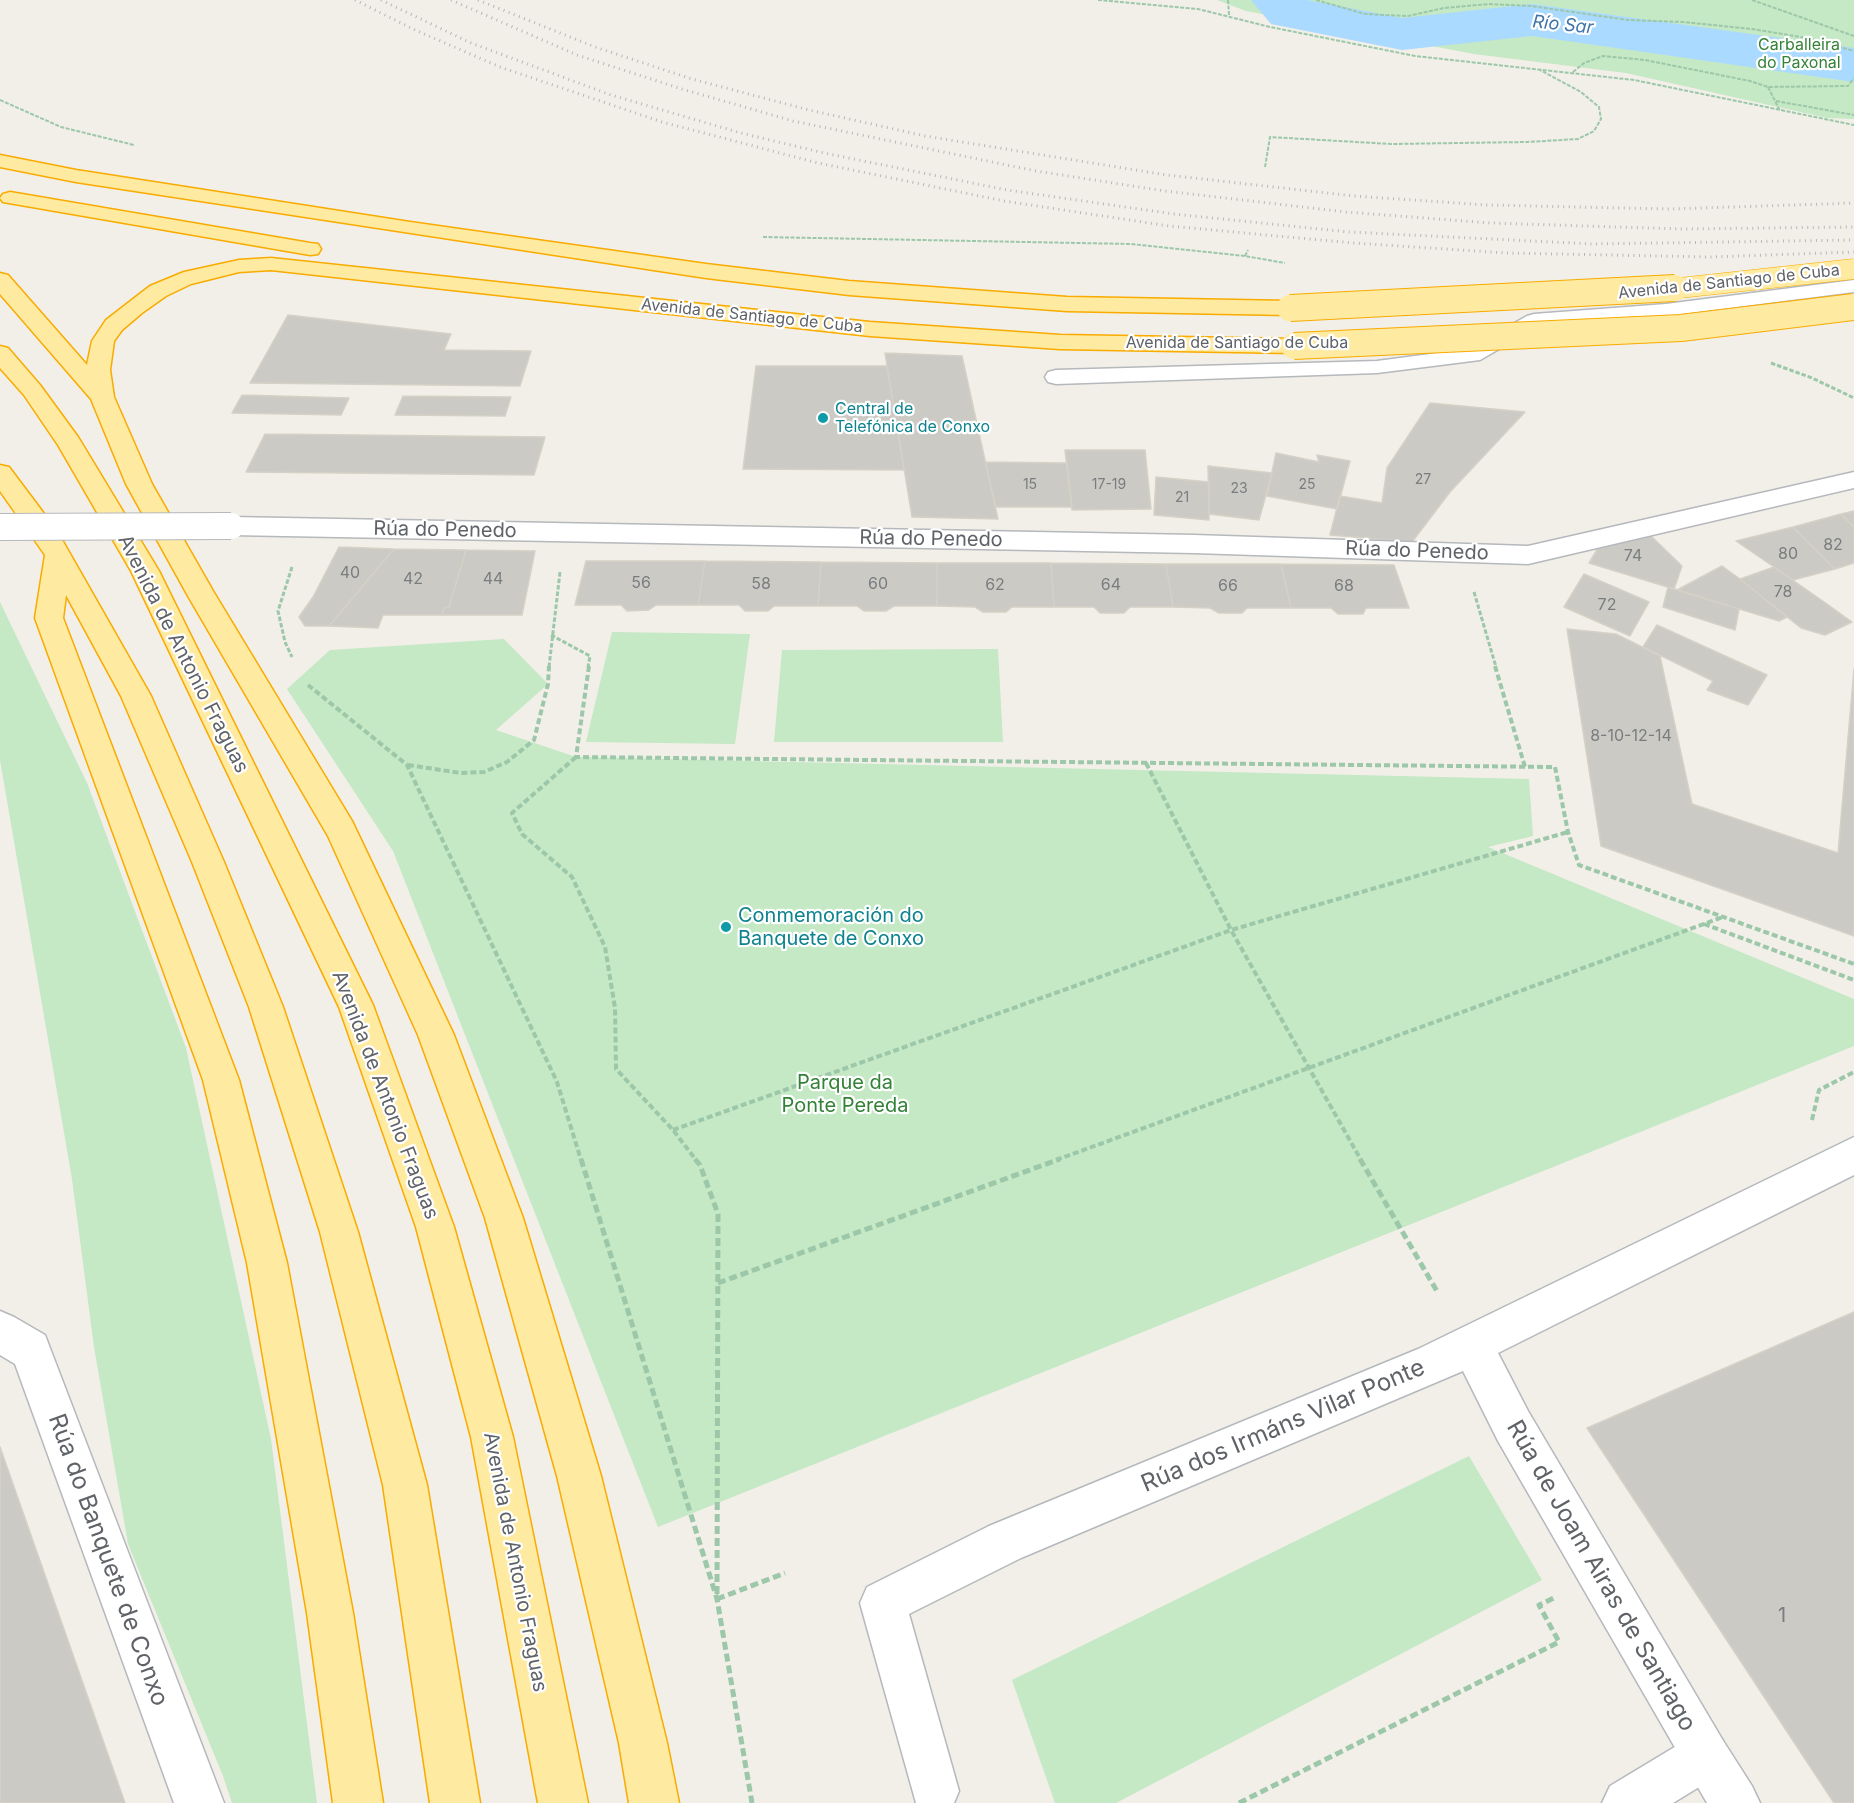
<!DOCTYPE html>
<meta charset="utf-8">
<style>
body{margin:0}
canvas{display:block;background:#f1efe8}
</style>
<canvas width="1854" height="1803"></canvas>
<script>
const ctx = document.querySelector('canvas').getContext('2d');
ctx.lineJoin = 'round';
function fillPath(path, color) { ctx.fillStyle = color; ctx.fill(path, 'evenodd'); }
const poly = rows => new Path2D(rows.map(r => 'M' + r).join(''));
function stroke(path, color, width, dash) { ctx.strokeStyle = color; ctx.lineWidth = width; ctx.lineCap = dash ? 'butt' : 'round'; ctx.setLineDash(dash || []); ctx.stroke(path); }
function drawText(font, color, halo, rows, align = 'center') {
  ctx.font = font + ' Inter,sans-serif'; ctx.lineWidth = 4.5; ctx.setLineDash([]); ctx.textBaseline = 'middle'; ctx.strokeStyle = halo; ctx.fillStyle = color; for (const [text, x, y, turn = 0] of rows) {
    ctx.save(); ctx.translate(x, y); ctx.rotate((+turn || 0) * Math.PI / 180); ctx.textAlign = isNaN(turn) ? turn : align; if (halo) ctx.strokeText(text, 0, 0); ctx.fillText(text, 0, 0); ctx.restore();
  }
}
fillPath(poly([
 [1217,0,1854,0,1854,119,1827,118,1626,73,1474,54,1246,11],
 [0,602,87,783,186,1048,271,1439,317,1803,232,1803,223,1776,128,1544,94,1347,72,1179,0,760],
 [612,632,750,634,735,744,586,742],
 [504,639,548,684,496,730,576,757,1529,779,1533,836,1488,847,1854,999,1854,1046,658,1527,393,851,287,689,330,650],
 [998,649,1003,742,774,742,782,650],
 [1469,1456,1542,1580,1116,1803,1055,1803,1012,1680]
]), '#c5e8c5');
fillPath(poly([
 [1251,0,1307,0,1402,18,1532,4,1854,48,1854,82,1532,36,1402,50,1271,24,1251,0]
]), '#aadaff');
const building = poly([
 [288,315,451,334,444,350,531,351,520,386,250,383,288,315],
 [885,353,962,356,998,519,912,517,885,353],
 [756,366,887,366,904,470,743,469,756,366],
 [242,395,349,398,341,415,232,413,242,395],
 [403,396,511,397,505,416,395,415,403,396],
 [1430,403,1525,412,1450,492,1412,542,1330,535,1340,496,1382,503,1387,468,1430,403],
 [265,434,545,437,534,475,246,472,265,434],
 [1065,450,1145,450,1151,509,1072,510,1065,450],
 [1276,453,1319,462,1317,455,1350,461,1337,509,1267,496,1276,453],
 [985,462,1067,463,1072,507,996,507,985,462],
 [1208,466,1272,473,1259,520,1209,514,1208,466],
 [1156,477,1209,482,1209,520,1154,515,1156,477],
 [1854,511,1854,527,1841,514,1854,511],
 [1841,514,1854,527,1854,563,1835,569,1793,527,1841,514],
 [1793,527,1835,569,1793,580,1736,541,1793,527],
 [1651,536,1682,566,1674,589,1589,563,1598,548,1651,536],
 [339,547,394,549,329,626,305,626,299,617,313,597,339,547],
 [394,549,466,550,449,607,444,608,442,615,383,615,378,628,329,626,394,549],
 [466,550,535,551,522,615,442,615,444,608,449,607,466,550],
 [586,561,705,561,698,605,656,605,649,610,627,611,621,605,575,605,586,561],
 [705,561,821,562,818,606,774,606,768,611,745,611,739,605,698,605,705,561],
 [821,562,937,563,937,606,894,606,886,611,864,611,857,606,818,606,821,562],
 [937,563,1051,563,1054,607,1012,607,1006,612,983,612,975,607,937,606,937,563],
 [1051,563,1166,564,1173,607,1130,607,1124,613,1100,613,1094,607,1054,607,1051,563],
 [1166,564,1281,564,1291,608,1247,608,1242,613,1219,613,1210,608,1173,607,1166,564],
 [1281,564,1394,565,1409,608,1366,608,1363,614,1338,614,1331,608,1291,608,1281,564],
 [1722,566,1740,579,1787,617,1779,621,1677,590,1722,566],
 [1774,567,1827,604,1852,622,1825,635,1801,628,1740,579,1774,567],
 [1584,574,1649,602,1630,636,1564,607,1584,574],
 [1668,587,1739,609,1735,630,1663,607,1668,587],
 [1657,625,1767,675,1748,705,1707,690,1713,681,1643,647,1657,625],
 [1567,629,1616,634,1660,656,1692,804,1838,853,1854,669,1854,936,1601,846,1567,629],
 [1854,1312,1854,1803,1834,1803,1587,1428,1854,1312],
 [0,1447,125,1803,0,1803,0,1447]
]);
fillPath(building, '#cccac5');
stroke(building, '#d6d1c6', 1.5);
const service = poly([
 [1854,280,1854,292,1666,316,1539,326,1480,360,1377,373,1056,384,1048,382,1045,377,1048,372,1056,370,1377,361,1468,349,1527,316,1534,314,1666,304,1854,280]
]);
const pedestrian = poly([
 [0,1311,14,1317,45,1335,224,1803,174,1803,15,1364,0,1355,0,1311],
 [1705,1732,1722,1739,1729,1756,1722,1773,1673,1803,1602,1803,1610,1786,1688,1739,1705,1732]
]);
const minor = poly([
 [1854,472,1854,488,1528,564,1194,553,231,535,222,532,218,526,222,520,231,517,1194,535,1528,546,1854,472],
 [1854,1137,1854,1175,1498,1353,1528,1411,1722,1739,1752,1786,1760,1803,1707,1803,1498,1441,1463,1371,1021,1558,909,1614,959,1791,954,1803,916,1803,860,1603,867,1587,989,1526,1418,1349,1854,1137]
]);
const trunk = poly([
 [0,155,76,170,410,222,706,264,849,281,1067,297,1290,301,1298,303,1301,308,1298,313,1290,315,1067,311,849,295,706,278,76,182,0,167,0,155],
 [10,192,310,243,318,244,321,249,318,254,310,255,3,202,0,198,3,194,10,192],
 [271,258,870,322,1060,335,1294,339,1302,341,1306,346,1302,351,1294,353,1060,349,870,336,271,270,239,272,191,284,166,296,142,313,122,330,114,341,110,370,114,397,152,484,213,591,352,821,454,1035,523,1218,601,1476,667,1743,679,1803,629,1803,619,1743,557,1476,485,1218,418,1035,328,836,188,596,126,484,91,399,0,294,0,273,8,275,87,365,92,341,106,320,150,286,184,272,239,260,271,258],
 [0,346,8,348,40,385,78,437,159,571,373,1005,454,1227,513,1437,588,1803,538,1803,471,1437,416,1227,339,1007,131,571,58,445,24,395,0,368,0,346],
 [0,465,9,467,57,531,151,696,224,862,283,1007,358,1232,427,1485,480,1803,430,1803,383,1485,320,1232,249,1007,192,862,121,696,66,595,63,618,239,1080,287,1263,353,1613,383,1803,333,1803,307,1613,247,1263,203,1080,35,618,45,555,0,491,0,465]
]);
stroke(service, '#b5b8bc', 3);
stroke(pedestrian, '#b5b8bc', 3);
stroke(minor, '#b5b8bc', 3);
stroke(trunk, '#f9ab00', 3);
stroke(poly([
 [1098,0,1198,9,1270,27,1415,56,1634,80,1854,125],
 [1228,0,1229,15],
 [1316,0,1365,14,1408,16,1444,8,1489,4,1531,6,1628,20,1683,22,1752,29,1807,38,1854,51],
 [1752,0,1854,36],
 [1573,72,1584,63,1603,56,1645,60,1750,81,1768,87,1848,86,1854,78],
 [1768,87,1780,111],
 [0,100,61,127,134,145],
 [1776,101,1854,115],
 [1265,167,1270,137,1391,144,1527,142,1578,139,1594,131,1601,119,1599,107,1581,92,1540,70],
 [763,237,1131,244,1245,256,1285,263],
 [1245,256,1248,250]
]), '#9cc7a9', 2, [4, 1.5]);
stroke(poly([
 [1771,363,1812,378,1854,398],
 [292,567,278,611,285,642,292,657],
 [1474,592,1496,667],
 [551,635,590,656,588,667],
 [549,667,560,572]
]), '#9cc7a9', 3, [4.5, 2]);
stroke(poly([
 [589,666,576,757,1555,767,1568,832,1579,865,1854,964],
 [1495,666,1525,767],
 [308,685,407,765,557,1082,581,1160],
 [576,757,512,813,522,834,572,877,605,947,615,1008,616,1069,673,1130,696,1160],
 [1146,763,1231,930,1361,1160],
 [408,765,461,773,484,772,507,762,534,740,548,684,549,666],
 [1704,924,1854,980],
 [1812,1120,1819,1090,1854,1072],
 [673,1130,1231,930,1568,832],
 [1056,1160,1723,917]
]), '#9cc7a9', 4, [6, 3]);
stroke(poly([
 [581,1159,717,1599,752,1803],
 [695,1159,700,1165,718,1214,717,1596],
 [1360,1159,1438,1293],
 [718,1283,1060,1159],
 [717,1599,785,1573],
 [1239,1803,1559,1642,1539,1605,1554,1598]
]), '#9cc7a9', 5, [8, 4]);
fillPath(service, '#fff');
fillPath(pedestrian, '#fff');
fillPath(minor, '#fff');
fillPath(trunk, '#feeaa1');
stroke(poly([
 [355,0,413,29,500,67,662,122,818,163,1004,201,1169,226,1354,243,1506,253,1711,257,1854,252],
 [381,0,471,43,611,95,741,133,824,153,1007,190,1174,214,1349,232,1593,244,1854,240],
 [451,0,577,55,682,89,793,121,1036,171,1165,191,1346,212,1491,223,1682,229,1854,227],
 [478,0,595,47,692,79,809,110,925,136,1167,175,1354,196,1487,205,1670,209,1854,203]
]), '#b6b7b8', 3, [1, 4.5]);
const minorBridge = poly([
 [0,527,231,526]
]);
const trunkBridgeFar1 = poly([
 [1661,290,1854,269]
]);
const trunkBridge = poly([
 [1290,308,1675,288],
 [1294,346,1681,328,1854,307]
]);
stroke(minorBridge, '#b5b8bc', 28, []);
stroke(trunkBridgeFar1, '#f9ab00', 21, []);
stroke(trunkBridge, '#f9ab00', 28, []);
stroke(minorBridge, '#fff', 26);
stroke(trunkBridgeFar1, '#feeaa1', 20);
stroke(trunkBridge, '#feeaa1', 26);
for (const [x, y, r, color] of [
 [823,418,6,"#0f9aa8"],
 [726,927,6,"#0f9aa8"]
]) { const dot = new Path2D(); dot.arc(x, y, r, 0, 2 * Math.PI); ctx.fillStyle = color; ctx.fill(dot); stroke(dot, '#fff', 2); }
drawText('14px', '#7a7d7f', null, [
 ["27",1423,480],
 ["15",1030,485],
 ["17-19",1109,485],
 ["25",1307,485],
 ["23",1239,489],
 ["21",1182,498]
]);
drawText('16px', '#348238', '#fff', [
 ["Carballeira",1799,45],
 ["do Paxonal",1799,63]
]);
drawText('16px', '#5f6368', '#fff', [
 ["Avenida de Santiago de Cuba",1729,282,-6],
 ["Avenida de Santiago de Cuba",752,316,6],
 ["Avenida de Santiago de Cuba",1237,343]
]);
drawText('16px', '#0d838f', '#fff', [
 ["Central de",835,409],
 ["Telefónica de Conxo",835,427]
], 'left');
drawText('16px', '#7a7d7f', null, [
 ["82",1833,545],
 ["80",1788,554],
 ["74",1633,556],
 ["40",350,573],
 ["42",413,579],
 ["44",493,579],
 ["56",641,583],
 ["58",761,584],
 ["60",878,584],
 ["62",995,585],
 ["64",1111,585],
 ["66",1228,586],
 ["68",1344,586],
 ["78",1783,592],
 ["72",1607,605],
 ["8-10-12-14",1631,736]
]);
drawText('italic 18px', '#4174aa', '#fff', [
 ["Río Sar",1563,25,6]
]);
drawText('20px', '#5f6368', '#fff', [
 ["Rúa do Penedo",445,530,1],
 ["Rúa do Penedo",931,539,1],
 ["Rúa do Penedo",1417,551,2],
 ["Avenida de Antonio Fraguas",183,654,63],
 ["Avenida de Antonio Fraguas",385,1095,69],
 ["Avenida de Antonio Fraguas",515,1562,79]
]);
drawText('20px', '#0d838f', '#fff', [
 ["Conmemoración do",738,916],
 ["Banquete de Conxo",738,939]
], 'left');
drawText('20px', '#348238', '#fff', [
 ["Parque da",845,1083],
 ["Ponte Pereda",845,1106]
]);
drawText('20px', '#7a7d7f', null, [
 ["1",1782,1616]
]);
drawText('24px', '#5f6368', '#fff', [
 ["Rúa dos Irmáns Vilar Ponte",1283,1426,-23],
 ["Rúa do Banquete de Conxo",108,1560,70],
 ["Rúa de Joam Airas de Santiago",1601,1576,60]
]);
</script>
